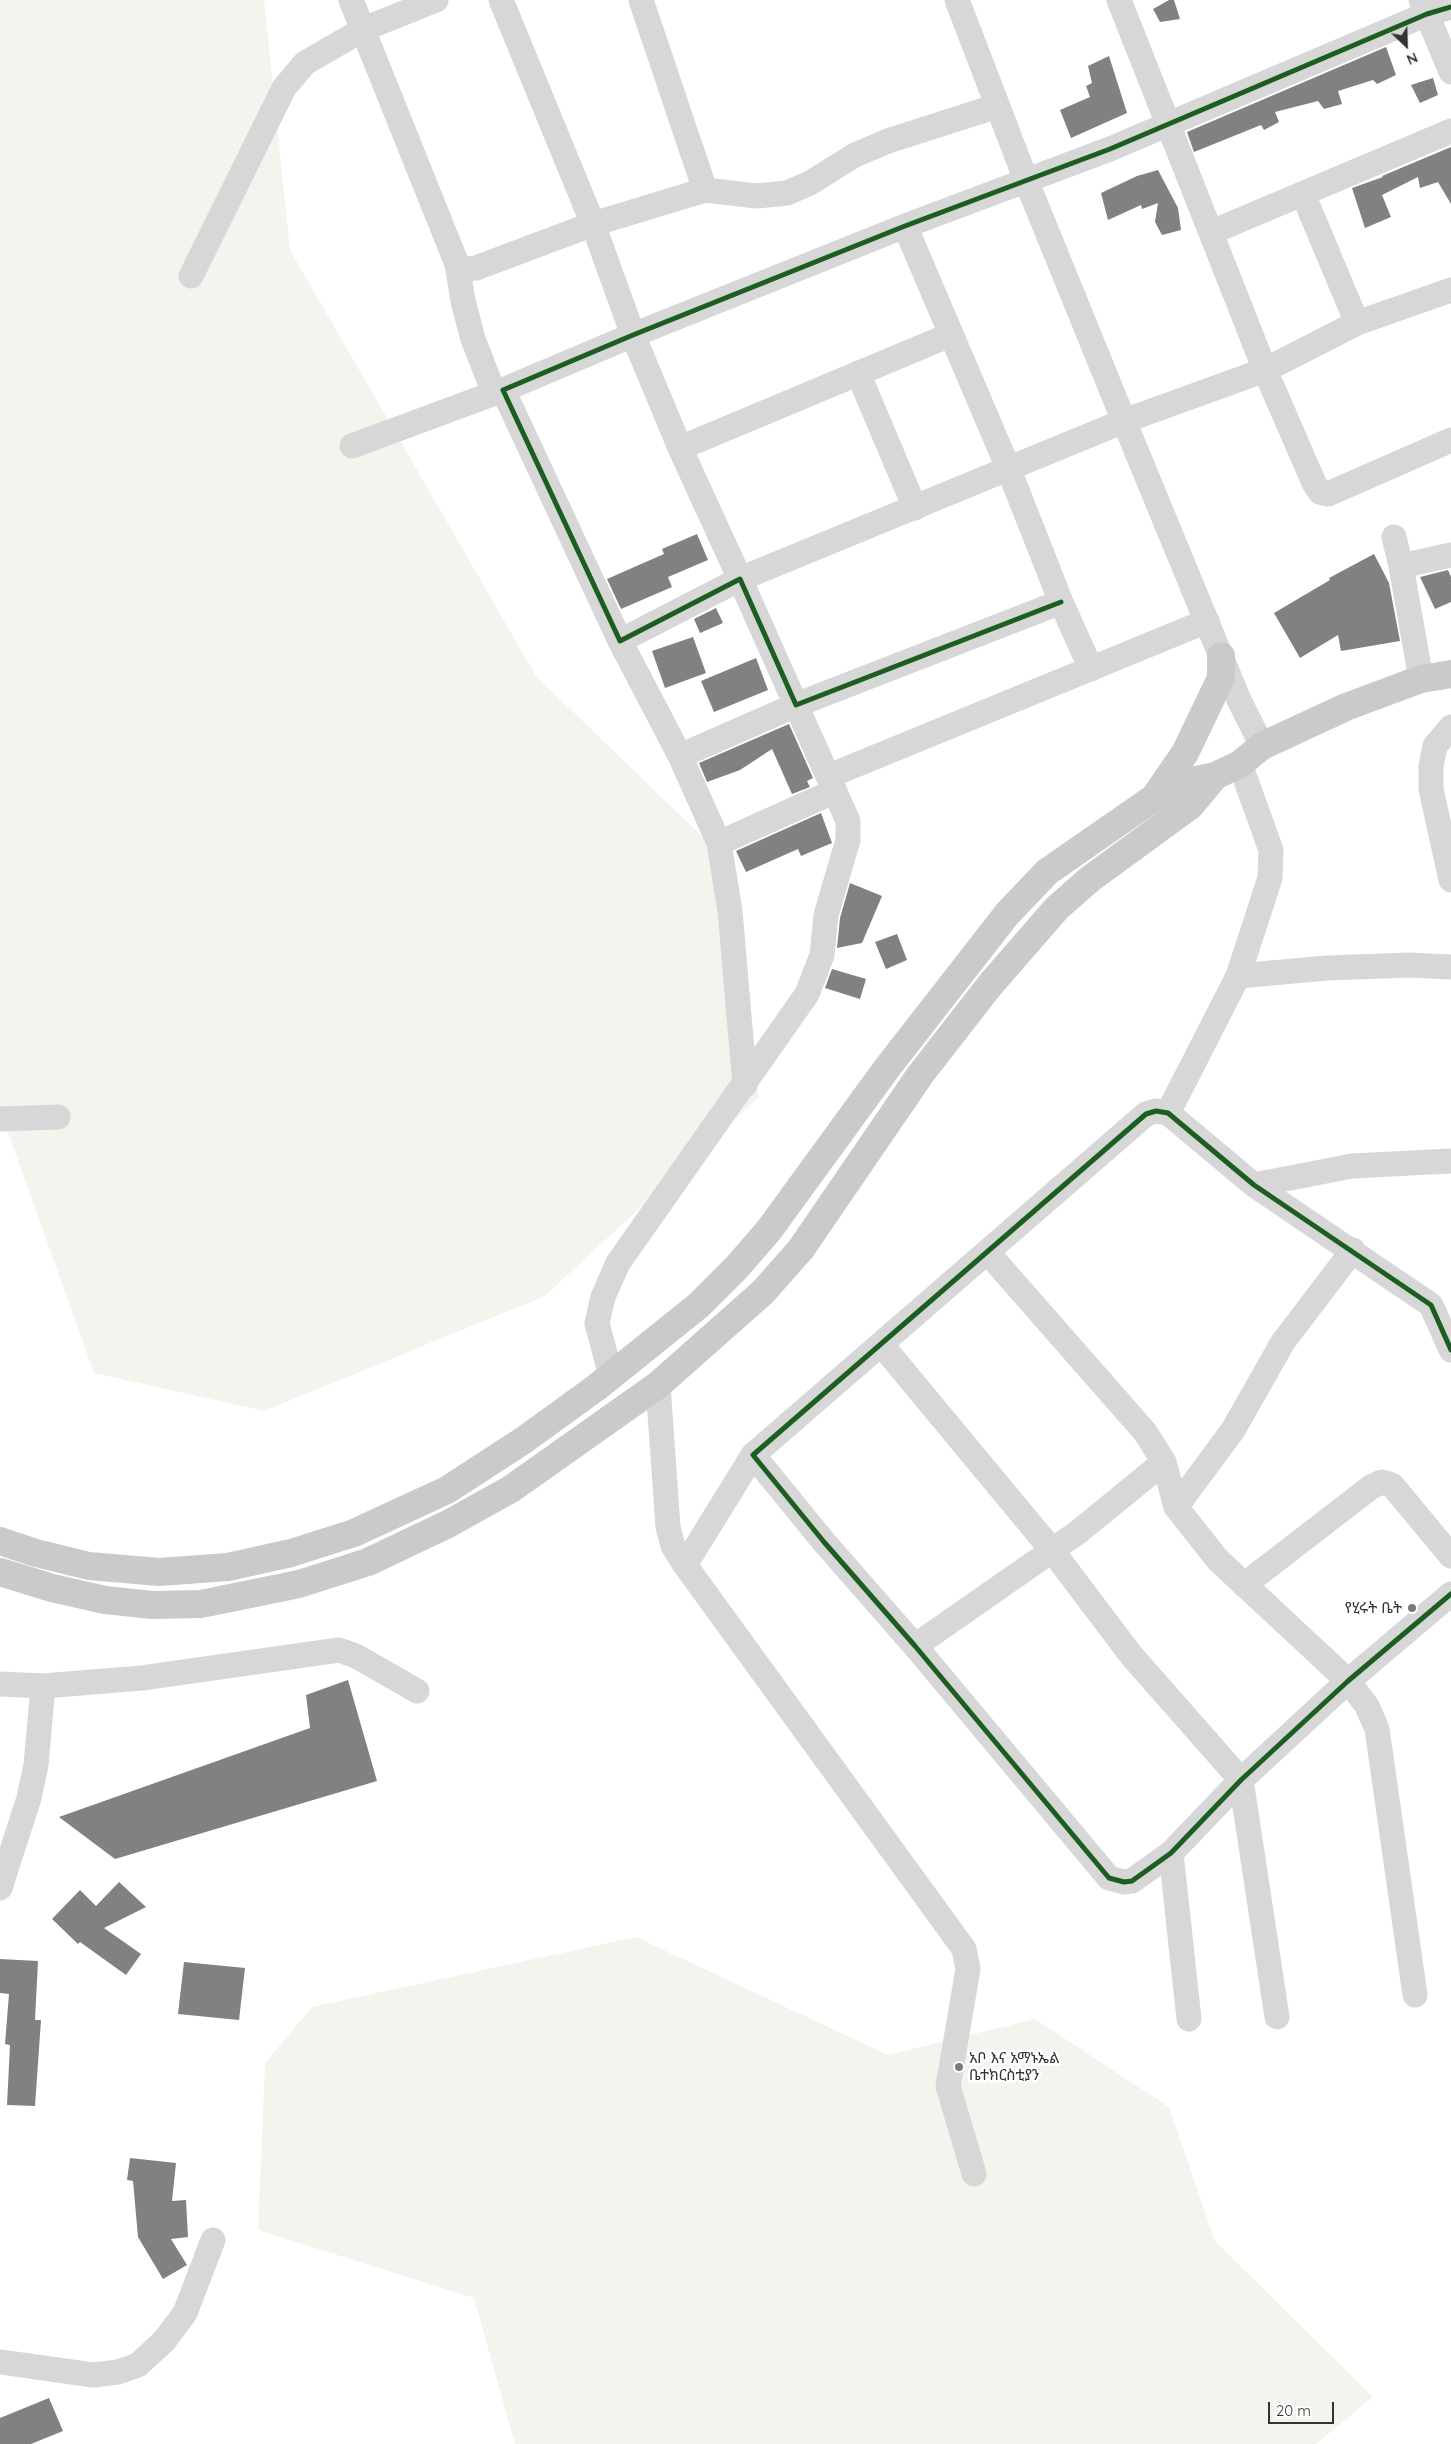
<!DOCTYPE html>
<meta charset="utf-8">
<style>
body{margin:0}
#map{position:relative;width:1451px;height:2444px;overflow:hidden;background:#fff;font-family:Quicksand,sans-serif}
canvas{display:block}
.north{position:absolute;left:1381px;top:20px;width:50px;height:50px;-webkit-text-stroke:4px #fff;paint-order:stroke;rotate:156deg;font-size:14px;font-weight:700;line-height:20px;text-align:center;color:#333}
.north::after{content:'';display:block;margin:auto;width:18px;height:22px;background:#333;clip-path:polygon(50% 0,100% 100%,50% 72%,0 100%)}
.scale{position:absolute;left:1268px;top:2402px;width:66px;height:22px;box-sizing:border-box;border:2px solid #333;border-top:0;padding-left:6px;font-size:15px;line-height:18px;white-space:nowrap;color:#333;-webkit-text-stroke:4px #fff;paint-order:stroke}
</style>
<div id="map">
<canvas width="1451" height="2444"></canvas>
<div class="north">N</div>
<div class="scale">20 m</div>
</div>
<script>
const ctx = document.querySelector('canvas').getContext('2d');
ctx.lineJoin = 'round';
function fillPath(path, color) { ctx.fillStyle = color; ctx.fill(path, 'evenodd'); }
const poly = rows => new Path2D(rows.map(r => 'M' + r).join(''));
function stroke(path, color, width, dash) { ctx.strokeStyle = color; ctx.lineWidth = width; ctx.lineCap = dash ? 'butt' : 'round'; ctx.setLineDash(dash || []); ctx.stroke(path); }
function drawText(font, color, halo, rows, align = 'center') {
  ctx.font = font + ' Quicksand,"Noto Sans Ethiopic",sans-serif'; ctx.lineWidth = 5; ctx.setLineDash([]); ctx.textBaseline = 'middle'; ctx.strokeStyle = halo; ctx.fillStyle = color; for (const [text, x, y, turn = 0] of rows) {
    ctx.save(); ctx.translate(x, y); ctx.rotate((+turn || 0) * Math.PI / 180); ctx.textAlign = isNaN(turn) ? turn : align; if (halo) ctx.strokeText(text, 0, 0); ctx.fillText(text, 0, 0); ctx.restore();
  }
}
fillPath(poly([
 [0,0,264,0,290,250,536,676,709,843,759,1097,545,1296,264,1411,94,1373,0,1110],
 [636,1937,888,2055,1035,2019,1169,2107,1215,2241,1373,2397,1316,2444,515,2444,474,2298,258,2230,265,2063,312,2007]
]), '#f1f5ed');
fillPath(poly([
 [1169,0,1174,0,1180,19,1160,22,1153,9],
 [1386,47,1396,75,1377,84,1373,80,1338,91,1342,104,1324,109,1318,101,1275,112,1279,122,1264,130,1261,125,1194,152,1187,132],
 [1109,56,1127,113,1071,138,1060,110,1090,97,1086,86,1092,83,1088,66],
 [1433,78,1438,95,1420,103,1411,85],
 [1451,147,1451,204,1438,182,1420,188,1418,177,1382,195,1391,217,1365,228,1352,188,1383,177,1382,176],
 [1158,170,1178,208,1181,230,1162,235,1155,222,1158,203,1142,209,1141,205,1108,220,1101,193,1137,176],
 [697,534,708,560,668,577,672,587,621,609,607,579,664,554,662,549],
 [1374,554,1389,583,1400,641,1341,651,1338,635,1300,658,1274,613,1330,580,1329,578],
 [1448,570,1451,577,1451,602,1435,609,1420,577],
 [716,608,723,623,700,633,694,619],
 [693,637,706,673,665,688,652,651],
 [756,658,768,690,714,712,701,681],
 [789,724,813,778,807,781,810,787,792,794,772,749,740,770,707,782,699,763],
 [821,813,832,843,801,856,798,849,746,872,736,851],
 [850,883,882,896,862,943,837,948,840,918],
 [897,934,907,960,886,969,875,942],
 [832,969,866,979,860,999,825,988],
 [348,1680,377,1781,115,1859,59,1817,310,1728,306,1695],
 [119,1882,146,1907,104,1928,141,1954,126,1975,80,1942,78,1944,52,1919,80,1890,96,1906],
 [0,1959,38,1961,35,2020,41,2020,35,2106,7,2105,10,2045,5,2044,9,1994,0,1993],
 [184,1962,245,1968,239,2020,178,2014],
 [130,2158,176,2163,172,2201,186,2200,188,2237,171,2239,187,2265,163,2279,138,2237,133,2181,127,2180],
 [49,2398,63,2431,31,2444,0,2444,0,2418]
]), '#818181');
stroke(poly([
 [351,0,457,264,465,269,476,268,593,224,705,190,757,196,787,193,810,183,855,155,888,141,997,106],
 [501,0,593,224,633,335,680,448,740,579,1124,421,1265,370,1357,323,1451,290],
 [641,0,705,190],
 [957,0,1026,180,1124,421,1239,700,1262,746],
 [1119,0,1265,370,1314,483,1320,492,1328,494,1451,440],
 [1421,0,1451,72],
 [1303,194,1357,323],
 [905,226,1009,470,1061,602,1091,669],
 [1212,232,1451,131],
 [457,264,463,301,473,339,494,393],
 [191,276,284,88,305,63,364,29,436,0],
 [858,373,915,508],
 [352,446,503,390],
 [680,448,950,335],
 [1394,537,1401,566],
 [1061,602,796,705,740,579,620,641,503,390,633,335,905,226,1110,149,1427,14,1451,7],
 [1421,679,1401,566,1451,555],
 [1451,727,1435,746,1431,766,1431,789,1451,880],
 [680,756,719,843,730,911,745,1085],
 [829,776,1207,621],
 [719,843,835,791],
 [1238,976,1327,968,1410,965,1451,967],
 [1168,1113,1238,976,1270,878,1271,850,1240,764],
 [0,1119,58,1117],
 [1254,1185,1352,1166,1451,1161],
 [988,1253,1145,1432,1164,1462],
 [881,1344,1051,1549,1131,1655,1241,1780,1277,2017],
 [1451,1350,1431,1305,1254,1185,1168,1113,1156,1111,1146,1114,753,1455,824,1542,915,1646,1109,1878,1124,1882,1132,1881,1171,1853,1241,1780,1348,1681,1451,1594],
 [611,1376,597,1323,603,1297,618,1263,807,994,822,955,826,915,848,840,848,821,796,705,680,756,620,641],
 [658,1385,668,1527,673,1546,685,1565,964,1949,968,1969,948,2086,974,2174],
 [1176,1507,1233,1430,1283,1342,1353,1250],
 [685,1565,753,1455],
 [1244,1585,1371,1487,1382,1482,1392,1485,1451,1556],
 [915,1646,1077,1533,1164,1462,1176,1507,1218,1560,1348,1681,1367,1706,1377,1729,1415,1995],
 [0,1684,43,1686,142,1678,339,1650,356,1656,417,1691],
 [1171,1853,1189,2019],
 [0,1888,29,1798,36,1765,43,1686],
 [0,2362,93,2375,118,2372,138,2365,164,2341,185,2313,213,2240]
]), '#d7d7d7', 25);
stroke(poly([
 [1156,795,1185,753,1221,678,1221,656],
 [0,1541,36,1553,89,1566,159,1572,228,1567,291,1553,354,1533,447,1490,524,1440,597,1387,699,1305,737,1267,769,1230,887,1068,1007,914,1047,872,1155,797,1178,784,1215,776,1240,764,1262,746,1346,707,1421,679,1451,674],
 [0,1572,52,1588,105,1600,152,1605,201,1604,299,1584,368,1562,448,1524,511,1489,658,1385,763,1292,801,1249,920,1075,990,985,1057,908,1090,879,1190,806,1215,776]
]), '#cacaca', 28);
stroke(poly([
 [1061,602,796,705,740,579,620,641,503,390,633,335,905,226,1110,149,1427,14,1451,7],
 [1451,1350,1431,1305,1254,1185,1168,1113,1156,1111,1146,1114,753,1455,824,1542,915,1646,1109,1878,1124,1882,1132,1881,1171,1853,1241,1780,1348,1681,1451,1594]
]), '#1b5e20', 5);
for (const [x, y, r, color] of [
 [1412,1608,5,"#7a7a7a"],
 [959,2067,5,"#7a7a7a"]
]) { const dot = new Path2D(); dot.arc(x, y, r, 0, 2 * Math.PI); ctx.fillStyle = color; ctx.fill(dot); stroke(dot, '#fff', 2); }
drawText('15px', '#333', '#fff', [
 ["የሂሩት ቤት",1402,1608],
 ["አቦ እና አማኑኤል",969,2058,"left"],
 ["ቤተክርስቲያን",969,2075,"left"]
], 'right');
</script>
